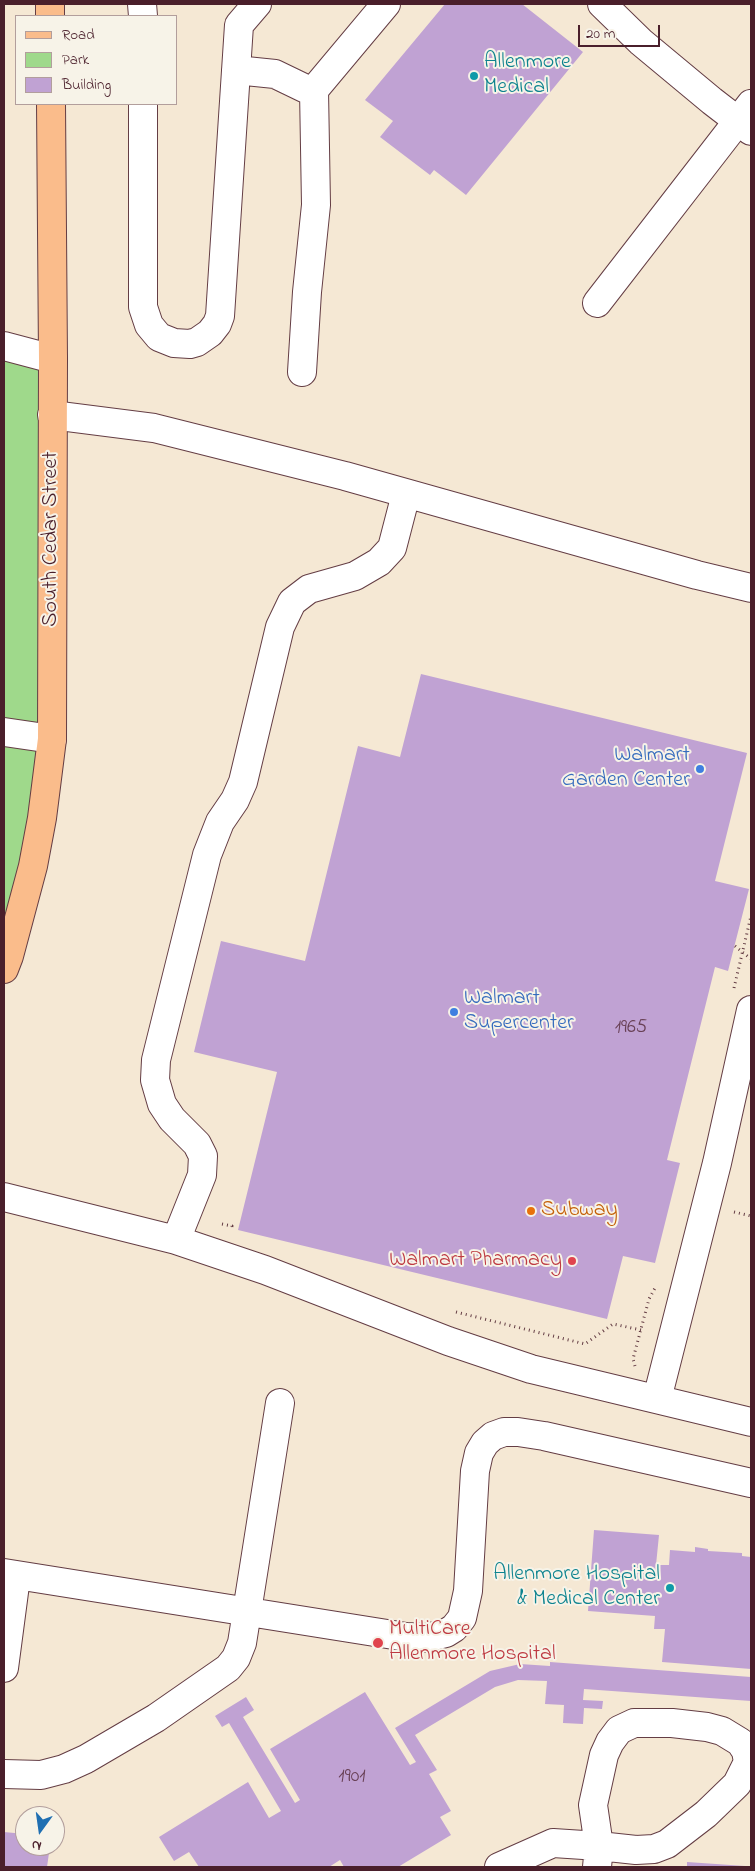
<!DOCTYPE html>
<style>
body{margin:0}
#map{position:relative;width:755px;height:1871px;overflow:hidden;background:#f5e8d4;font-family:"Indie Flower",sans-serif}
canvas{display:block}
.frame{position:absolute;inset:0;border:5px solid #4a1f2b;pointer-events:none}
.legend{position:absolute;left:15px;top:15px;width:162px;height:90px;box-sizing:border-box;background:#f7f3e8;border:1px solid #b29e9c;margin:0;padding:6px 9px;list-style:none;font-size:15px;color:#4a1f2b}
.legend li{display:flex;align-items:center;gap:10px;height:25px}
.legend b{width:25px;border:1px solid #b29e9c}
.north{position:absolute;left:15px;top:1806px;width:50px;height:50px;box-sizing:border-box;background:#f7f3e8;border:1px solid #b29e9c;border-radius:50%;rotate:194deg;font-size:14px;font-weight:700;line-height:20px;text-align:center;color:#4a1f2b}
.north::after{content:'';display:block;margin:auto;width:18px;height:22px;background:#1f6fb2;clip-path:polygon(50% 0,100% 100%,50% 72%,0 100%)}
.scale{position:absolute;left:578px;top:25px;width:82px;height:22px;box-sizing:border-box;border:2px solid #4a1f2b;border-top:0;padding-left:6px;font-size:15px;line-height:18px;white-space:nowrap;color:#4a1f2b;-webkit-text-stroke:4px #f7f3e8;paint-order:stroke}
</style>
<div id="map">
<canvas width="755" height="1871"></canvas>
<div class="frame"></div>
<ul class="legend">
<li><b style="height:6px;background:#fabc8b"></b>Road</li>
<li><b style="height:14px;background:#9fd98b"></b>Park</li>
<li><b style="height:14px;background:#c0a2d3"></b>Building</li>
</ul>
<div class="north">N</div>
<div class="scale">20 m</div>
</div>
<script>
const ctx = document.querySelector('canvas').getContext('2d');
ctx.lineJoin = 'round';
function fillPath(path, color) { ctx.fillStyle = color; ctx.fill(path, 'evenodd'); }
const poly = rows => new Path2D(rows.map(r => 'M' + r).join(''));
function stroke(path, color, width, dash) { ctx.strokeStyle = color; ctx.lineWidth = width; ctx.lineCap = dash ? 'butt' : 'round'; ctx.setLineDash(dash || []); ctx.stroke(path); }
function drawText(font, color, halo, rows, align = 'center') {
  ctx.font = font + ' "Indie Flower",sans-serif'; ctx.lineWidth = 4; ctx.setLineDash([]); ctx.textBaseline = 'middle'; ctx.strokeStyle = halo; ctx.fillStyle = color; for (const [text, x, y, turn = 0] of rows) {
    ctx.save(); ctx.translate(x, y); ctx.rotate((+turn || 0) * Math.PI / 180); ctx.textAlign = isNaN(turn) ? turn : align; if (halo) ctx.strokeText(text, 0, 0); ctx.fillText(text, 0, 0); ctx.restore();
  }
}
fillPath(poly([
 [4,346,53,359,52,739,4,969]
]), '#9fd98b');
fillPath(poly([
 [445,4,522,4,583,52,466,195,434,170,430,175,380,137,393,121,365,100],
 [421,674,747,753,715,881,749,889,728,971,715,967,667,1160,680,1163,655,1263,623,1256,607,1319,238,1230,277,1072,194,1052,221,941,305,961,358,746,400,757],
 [594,1530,659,1535,656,1565,669,1565,670,1550,695,1552,695,1547,708,1549,708,1551,742,1553,742,1556,751,1557,751,1669,662,1662,665,1629,654,1629,655,1616,588,1611],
 [550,1662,751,1677,751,1701,584,1689,583,1700,603,1701,602,1709,584,1708,583,1724,563,1723,564,1705,545,1704,547,1681,518,1680,495,1687,415,1735,437,1770,429,1774,451,1811,440,1817,451,1835,398,1867,344,1867,340,1860,329,1867,199,1867,189,1852,174,1861,159,1837,248,1782,269,1818,281,1811,229,1723,222,1727,215,1716,246,1697,254,1710,243,1717,295,1803,300,1800,270,1749,365,1692,410,1765,416,1762,395,1728,490,1671,520,1664,550,1666],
 [4,1832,25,1834,25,1846,50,1846,47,1867,4,1867],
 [687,1862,745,1866,745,1867,687,1867]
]), '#c0a2d3');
const minor = poly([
 [142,4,143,16],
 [602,4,641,42,712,101,751,131],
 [236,70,275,74,304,88,314,90],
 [143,104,143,307,149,325,159,337,174,343,190,344,197,342,210,333,217,324,220,316,239,25,257,4],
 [597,303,751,104],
 [4,346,53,359],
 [302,372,307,292,316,205,314,90,386,4],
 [52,415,154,428,345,476,697,575,751,588],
 [4,732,52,739],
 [4,1197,176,1240,265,1270,448,1341,531,1369,751,1422],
 [176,1240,202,1175,203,1156,197,1144,172,1119,162,1104,155,1080,156,1060,207,855,220,822,235,800,243,782,280,627,292,602,309,589,355,576,379,562,392,548,406,494],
 [657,1399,717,1163,751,1010],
 [4,1573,406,1637,426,1638,446,1633,454,1628,462,1618,468,1591,475,1471,479,1453,485,1443,493,1436,504,1432,518,1432,544,1436,751,1483],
 [4,1668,16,1577],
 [4,1774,41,1775,64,1769,86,1759,156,1718,228,1668,236,1658,242,1643,280,1403],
 [499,1867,553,1843,599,1846,636,1850,654,1849,667,1844,706,1814,737,1784,748,1762,746,1751,740,1742,722,1731,707,1727,672,1723,634,1723,619,1730,610,1742,604,1755,593,1805,599,1846,597,1867]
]);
const major = poly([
 [50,4,50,16],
 [4,969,9,956,33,866,42,818,52,739,53,359,51,104]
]);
stroke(minor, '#643d44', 30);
stroke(major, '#643d44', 30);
stroke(poly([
 [735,946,751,959],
 [734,988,751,916],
 [734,1212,751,1216],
 [222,1224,232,1226,231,1230],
 [456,1312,585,1344,613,1324,641,1330],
 [635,1366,633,1359,649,1299,655,1288]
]), '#643d44', 3, [1, 4]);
stroke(minor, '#fff', 28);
stroke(major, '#fabc8b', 28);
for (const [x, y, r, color] of [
 [474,76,5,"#0f9aa8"],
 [700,769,5,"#3f7fe0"],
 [454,1012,5,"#3f7fe0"],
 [531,1211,5,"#e8710a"],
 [572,1261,5,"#e0444e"],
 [670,1588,5,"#0f9aa8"],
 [378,1643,6,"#e0444e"]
]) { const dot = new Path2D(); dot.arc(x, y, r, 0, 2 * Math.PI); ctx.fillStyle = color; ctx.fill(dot); stroke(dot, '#f7f3e8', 2); }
drawText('20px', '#684055', null, [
 ["1965",631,1029],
 ["1901",352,1778]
]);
drawText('22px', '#0d838f', '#f7f3e8', [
 ["Allenmore",484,63],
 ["Medical",484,88],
 ["Allenmore Hospital",660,1575,"right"],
 ["& Medical Center",660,1600,"right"]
], 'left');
drawText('22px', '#4a1f2b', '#f7f3e8', [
 ["South Cedar Street",52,539,-90]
]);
drawText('22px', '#366cbe', '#f7f3e8', [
 ["Walmart",690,756],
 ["Garden Center",690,781],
 ["Walmart",464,999,"left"],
 ["Supercenter",464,1024,"left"]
], 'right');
drawText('22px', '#c56008', '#f7f3e8', [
 ["Subway",541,1211]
], 'left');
drawText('22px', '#be3a42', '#f7f3e8', [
 ["Walmart Pharmacy",562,1261],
 ["MultiCare",389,1630,"left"],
 ["Allenmore Hospital",389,1655,"left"]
], 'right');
</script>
